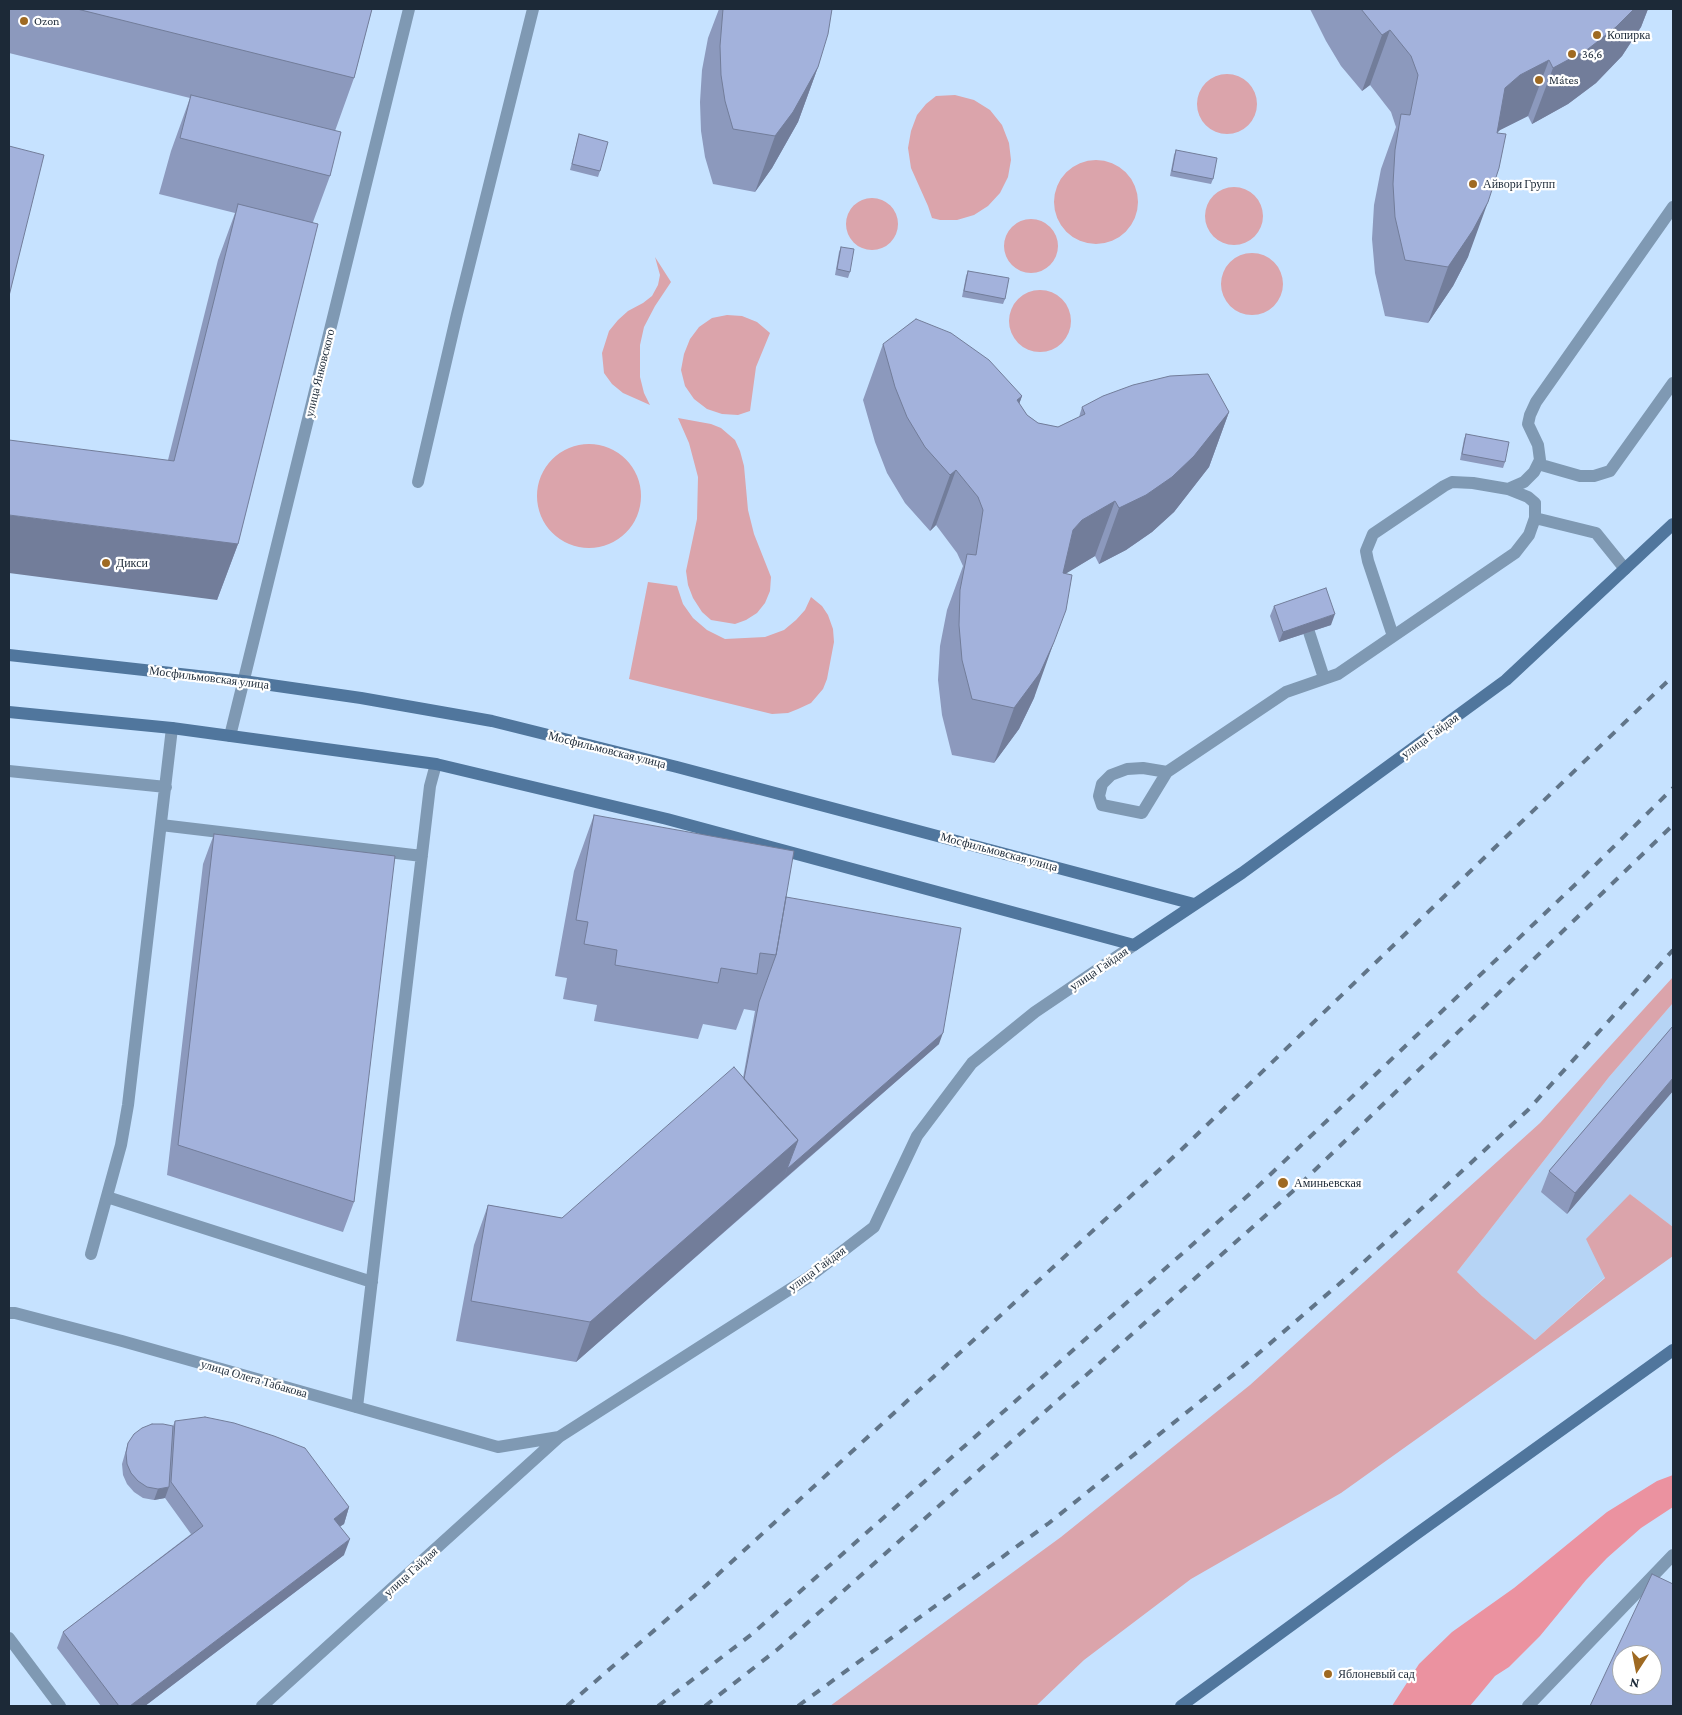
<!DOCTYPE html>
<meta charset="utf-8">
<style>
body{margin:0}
#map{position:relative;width:1682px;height:1715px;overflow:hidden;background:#c6e2ff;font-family:"Crimson Pro",serif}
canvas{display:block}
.frame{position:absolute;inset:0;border:10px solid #1c2937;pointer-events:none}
.north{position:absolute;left:1612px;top:1645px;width:50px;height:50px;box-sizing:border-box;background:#fff;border:1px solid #a4a9af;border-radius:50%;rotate:191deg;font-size:14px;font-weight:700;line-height:20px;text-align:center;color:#1c2937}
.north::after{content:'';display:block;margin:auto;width:18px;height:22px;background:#9f6a22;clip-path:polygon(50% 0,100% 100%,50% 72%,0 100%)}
</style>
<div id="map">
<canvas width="1682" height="1715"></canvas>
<div class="frame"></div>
<div class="north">N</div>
</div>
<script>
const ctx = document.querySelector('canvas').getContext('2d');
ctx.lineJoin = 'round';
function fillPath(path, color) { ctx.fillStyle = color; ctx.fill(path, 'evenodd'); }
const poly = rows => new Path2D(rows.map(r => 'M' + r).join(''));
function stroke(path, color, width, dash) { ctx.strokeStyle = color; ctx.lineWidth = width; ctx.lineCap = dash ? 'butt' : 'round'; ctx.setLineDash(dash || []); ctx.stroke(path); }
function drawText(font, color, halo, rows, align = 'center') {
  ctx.font = font + ' "Crimson Pro",serif'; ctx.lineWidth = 4.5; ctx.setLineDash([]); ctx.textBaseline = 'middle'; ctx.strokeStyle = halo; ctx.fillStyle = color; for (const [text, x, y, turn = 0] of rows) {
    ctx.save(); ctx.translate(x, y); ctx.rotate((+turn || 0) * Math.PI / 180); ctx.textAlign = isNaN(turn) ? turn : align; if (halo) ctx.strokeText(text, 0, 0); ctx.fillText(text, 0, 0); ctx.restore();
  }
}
fillPath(poly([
 [1673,1003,1673,1227,1630,1194,1605,1277,1535,1340,1482,1296,1457,1272,1609,1077]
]), '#b6d4f5');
fillPath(poly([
 '1197 104a30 30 0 1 1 60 0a30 30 0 1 1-60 0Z',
 [955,95,974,100,990,110,1002,125,1009,143,1011,160,1008,177,1000,193,988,206,974,215,957,220,940,220,932,218,928,206,911,168,908,148,911,131,917,115,926,104,936,96],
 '1054 202a42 42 0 1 1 84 0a42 42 0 1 1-84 0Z',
 '1205 216a29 29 0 1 1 58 0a29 29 0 1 1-58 0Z',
 '846 224a26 26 0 1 1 52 0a26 26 0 1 1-52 0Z',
 '1004 246a27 27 0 1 1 54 0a27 27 0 1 1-54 0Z',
 '1221 284a31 31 0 1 1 62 0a31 31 0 1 1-62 0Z',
 [655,257,671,282,655,306,644,327,640,345,640,377,644,393,650,405,623,393,612,384,604,373,602,353,609,331,618,320,628,311,643,303,652,296,658,285,660,275],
 '1009 321a31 31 0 1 1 62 0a31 31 0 1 1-62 0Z',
 [727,315,742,316,757,322,770,333,756,367,750,411,738,415,722,414,707,409,694,399,685,386,681,370,684,354,690,339,699,327,712,318],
 [678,418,711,424,721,428,735,440,740,451,744,466,748,510,754,534,771,577,770,591,765,603,757,613,746,620,735,624,711,620,702,612,693,598,688,585,686,571,697,519,698,477,689,443],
 '537 496a52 52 0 1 1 104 0a52 52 0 1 1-104 0Z',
 [648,582,677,586,683,604,693,618,707,630,725,639,765,637,784,630,796,620,805,610,811,597,822,606,828,615,833,629,834,642,827,679,823,689,811,703,798,709,788,713,772,714,629,679],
 [1673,977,1673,1003,1609,1077,1457,1272,1482,1296,1535,1340,1605,1278,1586,1239,1630,1194,1673,1227,1673,1256,1341,1493,1191,1579,1084,1660,1036,1706,830,1706,1061,1537,1250,1385,1540,1123]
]), '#dba4ab');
fillPath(poly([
 [1673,1475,1673,1507,1641,1528,1607,1558,1586,1580,1540,1636,1509,1667,1495,1676,1470,1706,1392,1706,1419,1664,1452,1632,1514,1588,1607,1512,1657,1481]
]), '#eb92a0');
stroke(poly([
 [1538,464,1580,476,1594,476,1610,471,1673,383],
 [418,482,457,314,533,9],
 [1508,489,1524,482,1534,472,1540,460,1538,445,1528,424,1530,415,1536,402,1673,207],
 [1309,632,1324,678],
 [1393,636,1368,561,1366,551,1373,534,1444,486,1452,482,1473,483,1508,489,1528,497,1535,503,1535,518],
 [9,771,166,787],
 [1167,772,1143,768,1127,769,1111,775,1102,784,1099,796,1102,805,1142,813,1167,772,1286,692,1338,674,1515,553,1529,535,1535,518,1596,533,1625,569],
 [161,825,422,856],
 [107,1197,372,1282],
 [91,1254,121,1145,128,1105,172,728],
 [357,1407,430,786,436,764],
 [9,1638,60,1706],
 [1528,1706,1673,1555]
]), '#7f99b3', 12);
stroke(poly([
 [230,736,409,9],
 [9,1313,15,1313,122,1341,498,1447,559,1437,809,1277,874,1227,917,1136,972,1063,1035,1012,1134,945],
 [262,1706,559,1437]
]), '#7f99b3', 12);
stroke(poly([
 [9,655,243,681,361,698,492,721,677,767,1194,904],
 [9,712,172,728,436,764,667,819,1134,945,1242,873,1506,680,1673,524],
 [1181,1706,1415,1535,1673,1350]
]), '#50769d', 12);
stroke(poly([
 [567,1706,702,1589,1181,1150,1673,676],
 [658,1706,752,1634,1253,1191,1580,880,1673,788],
 [705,1706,778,1649,1292,1192,1673,825],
 [798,1706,1049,1523,1238,1371,1353,1272,1528,1110,1673,950]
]), '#617589', 4, [9, 9]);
fillPath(poly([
 [9,9,372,9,354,78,335,131,330,176,313,222,238,544,217,600,168,460,218,260,235,213,159,194,171,151,190,98,9,53],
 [719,9,832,9,818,67,798,122,772,168,755,192,713,184,705,157,701,131,700,102,702,70,708,38],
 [1310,9,1648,9,1641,27,1622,56,1596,83,1568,104,1532,124,1528,116,1500,130,1497,133,1468,257,1453,286,1428,323,1385,316,1375,273,1372,239,1374,205,1381,169,1396,127,1391,112,1370,85,1362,91,1341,66,1326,41],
 [579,134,600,171,598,177,570,170],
 [1176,150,1213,179,1211,184,1170,176,1174,155],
 [841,247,850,272,848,278,835,275,839,252],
 [968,271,1005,299,1003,304,962,297,966,276],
 [883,344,1022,396,1019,404,1027,415,1038,423,1058,427,1079,417,1082,407,1229,412,1209,467,1174,512,1152,532,1126,550,1099,564,1095,556,1066,573,1034,698,1019,729,994,763,952,755,942,715,938,680,940,646,947,610,963,566,957,553,936,525,930,531,905,503,887,473,875,442,863,400],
 [1466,434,1505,462,1503,468,1460,460,1464,439],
 [1274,606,1331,625,1279,642,1270,616],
 [594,815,786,897,939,1044,576,1362,456,1341,474,1245,488,1205,562,1218,743,1078,755,1011,744,1009,736,1030,703,1024,698,1039,594,1021,597,1005,563,999,567,978,555,976,574,871],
 [214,834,354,1202,343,1232,167,1175,203,864],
 [1673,1026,1673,1091,1567,1214,1541,1192,1549,1171],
 [175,1421,349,1507,344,1524,340,1526,344,1555,145,1706,101,1706,57,1648,63,1632,191,1534,165,1498,154,1500,143,1498,134,1492,127,1484,123,1475,122,1464,128,1443,173,1426]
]), '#8c99bd');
fillPath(poly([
 [1634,9,1648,9,1641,27,1622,56,1596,83,1568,104,1532,124,1553,68],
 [1390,30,1370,85,1362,91,1382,35],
 [1549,60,1528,116,1500,130,1485,144,1505,88,1520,75],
 [818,67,798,122,772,168,755,192,775,136],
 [1488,202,1468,257,1453,286,1428,323,1448,267],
 [1022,396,1002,451,1017,400],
 [1229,412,1209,467,1174,512,1152,532,1126,550,1099,564,1119,508],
 [956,470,936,525,930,531,950,475],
 [1115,501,1095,556,1062,576,1073,530,1082,520],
 [9,515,238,544,217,600,9,573],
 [1335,614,1331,625,1279,642,1283,632],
 [1054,642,1034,698,1019,729,994,763,1014,708],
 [943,1033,939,1044,783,1180,787,1169],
 [1673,1078,1673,1091,1567,1214,1575,1193],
 [798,1140,783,1180,576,1362,590,1322],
 [169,1487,165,1498,154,1500,158,1489],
 [349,1507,344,1524,328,1535,334,1519],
 [350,1539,344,1555,145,1706,130,1706]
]), '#727d9a');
const building = poly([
 [77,9,372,9,354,78,77,9],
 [723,9,832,9,828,34,818,67,793,112,775,136,733,129,725,101,721,75,720,46,723,9],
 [1361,9,1634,9,1616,27,1588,49,1553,68,1549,60,1520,75,1505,88,1497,133,1506,134,1499,168,1488,202,1473,230,1448,267,1405,260,1395,217,1393,184,1395,150,1401,114,1410,115,1418,75,1411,56,1390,30,1382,35,1361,9],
 [191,95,341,132,330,176,180,138,191,95],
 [579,134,608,142,600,171,572,164,579,134],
 [9,146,44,155,9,296,9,146],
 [1176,150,1217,158,1213,179,1172,171,1176,150],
 [238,204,318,224,238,544,9,515,9,440,174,461,238,204],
 [841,247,854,249,850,272,837,269,841,247],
 [968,271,1009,278,1005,299,964,291,968,271],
 [916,319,951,333,989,360,1022,396,1017,400,1027,415,1038,423,1058,427,1085,414,1082,407,1103,396,1133,385,1170,376,1208,374,1229,412,1194,456,1172,477,1146,495,1119,508,1115,501,1082,520,1073,530,1063,573,1072,575,1066,610,1054,642,1040,673,1014,708,972,699,962,660,959,625,960,590,967,554,976,555,983,510,978,497,956,470,950,475,925,447,907,417,895,387,883,344,916,319],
 [1466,434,1509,442,1505,462,1462,454,1466,434],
 [1326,588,1335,614,1283,632,1274,606,1326,588],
 [594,815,794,851,776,955,760,953,757,974,721,968,718,983,615,965,617,950,584,944,588,922,576,920,594,815],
 [214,834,395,856,354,1202,178,1145,214,834],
 [786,897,961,928,943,1033,787,1169,798,1140,744,1079,759,1002,776,955,786,897],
 [1673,1026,1673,1078,1575,1193,1549,1171,1673,1026],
 [734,1067,798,1140,590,1322,471,1301,488,1205,562,1218,734,1067],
 [205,1417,234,1423,274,1436,305,1448,349,1507,334,1519,350,1539,130,1706,119,1706,63,1632,203,1526,171,1482,175,1421,205,1417],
 [152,1424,163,1424,173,1426,169,1487,158,1489,147,1487,138,1481,131,1473,127,1464,126,1453,128,1443,134,1434,142,1428,152,1424],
 [1652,1574,1673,1584,1673,1706,1590,1706,1652,1574],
 [1622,1655,1652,1655,1652,1685,1622,1685,1622,1655]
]);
fillPath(building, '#a3b2dc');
stroke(building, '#727d9a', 1);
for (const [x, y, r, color] of [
 [24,21,5,"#9f6a22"],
 [1597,35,5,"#9f6a22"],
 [1572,54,5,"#9f6a22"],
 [1539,80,5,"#9f6a22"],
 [1473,184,5,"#9f6a22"],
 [106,563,5,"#9f6a22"],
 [1283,1183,6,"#9f6a22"],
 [1328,1674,5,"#9f6a22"]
]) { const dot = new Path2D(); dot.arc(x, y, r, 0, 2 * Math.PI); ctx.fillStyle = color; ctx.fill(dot); stroke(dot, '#fff', 2); }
drawText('12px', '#1c2937', '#fff', [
 ["Ozon",34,21],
 ["Копирка",1607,35],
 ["36,6",1582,54],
 ["Mátes",1549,80],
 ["Айвори Групп",1483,184],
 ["Дикси",116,563],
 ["Аминьевская",1294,1183],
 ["Яблоневый сад",1338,1674]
], 'left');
drawText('12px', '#1c2937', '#fff', [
 ["улица Янковского",320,373,-76],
 ["Мосфильмовская улица",209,678,7],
 ["улица Гайдая",1430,736,-36],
 ["Мосфильмовская улица",607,750,14],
 ["Мосфильмовская улица",999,852,15],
 ["улица Гайдая",1099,969,-34],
 ["улица Гайдая",817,1269,-36],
 ["улица Олега Табакова",254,1379,16],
 ["улица Гайдая",411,1572,-42]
]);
</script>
